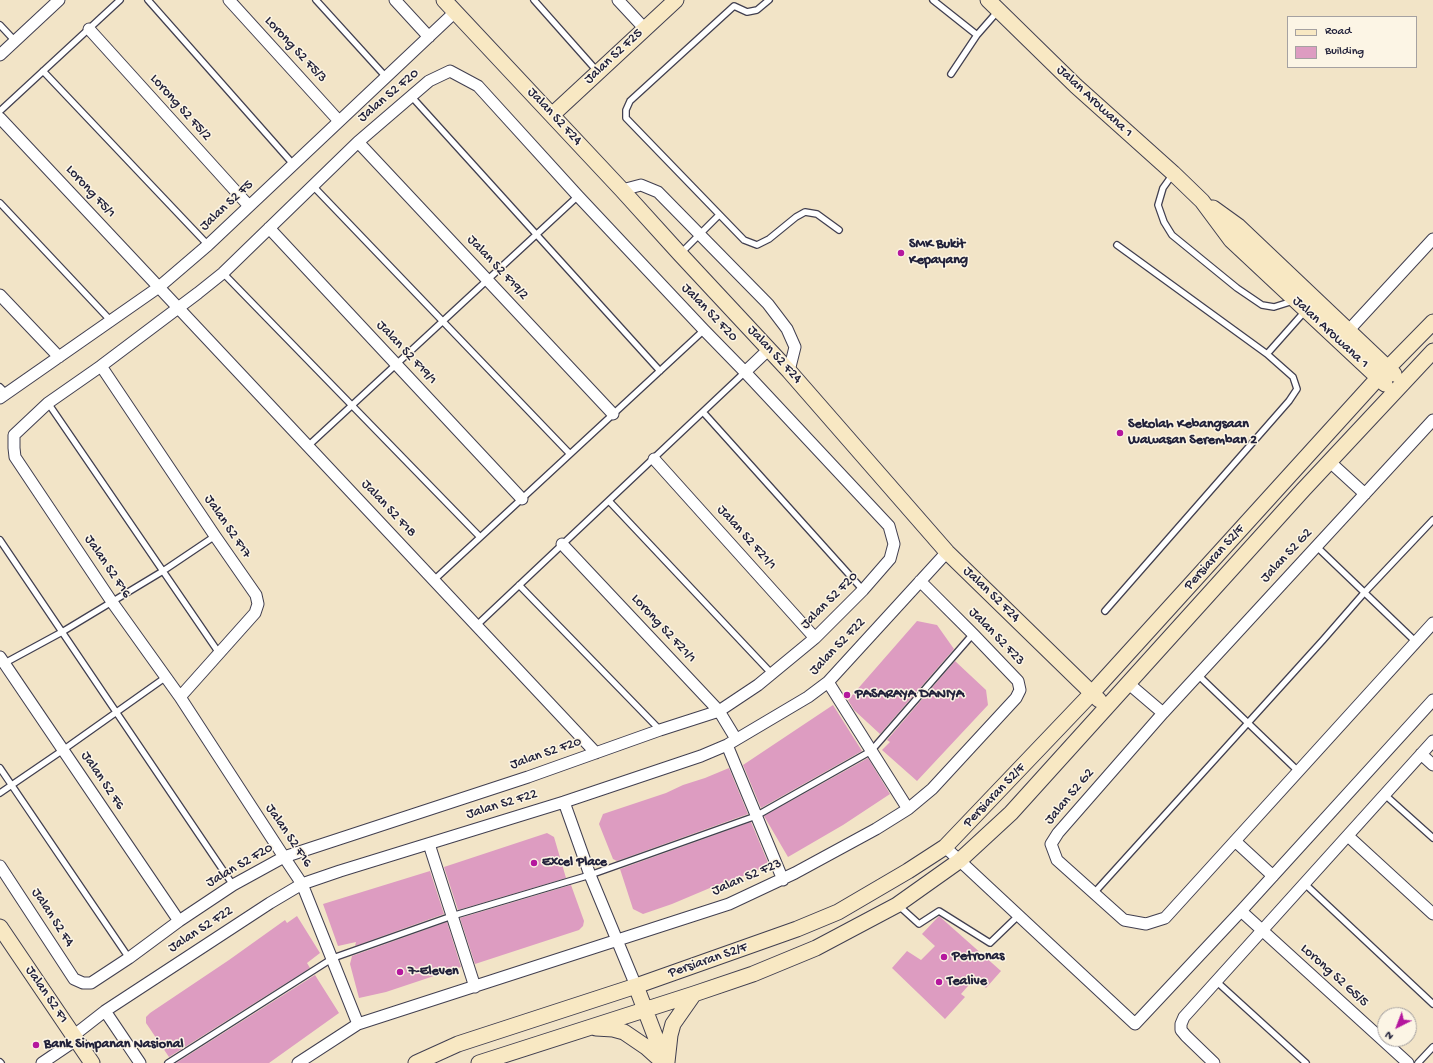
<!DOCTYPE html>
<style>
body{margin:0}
#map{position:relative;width:1433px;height:1063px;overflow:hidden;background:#f2e4c7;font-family:"Gochi Hand",sans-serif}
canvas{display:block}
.legend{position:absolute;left:1287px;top:16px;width:130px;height:52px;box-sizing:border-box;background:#fcf5e5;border:1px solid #a5a1a1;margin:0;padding:5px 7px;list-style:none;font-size:12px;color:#22223b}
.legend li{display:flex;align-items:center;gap:8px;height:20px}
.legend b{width:20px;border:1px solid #a5a1a1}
.north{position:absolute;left:1377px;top:1007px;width:40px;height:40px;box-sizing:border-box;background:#fcf5e5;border:1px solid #a5a1a1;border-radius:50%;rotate:222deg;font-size:11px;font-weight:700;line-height:16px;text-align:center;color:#22223b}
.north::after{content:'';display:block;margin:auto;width:14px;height:18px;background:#b5179e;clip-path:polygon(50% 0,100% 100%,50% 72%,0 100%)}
</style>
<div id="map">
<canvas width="1433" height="1063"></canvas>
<ul class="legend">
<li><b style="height:5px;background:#f8e8c3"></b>Road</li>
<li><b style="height:11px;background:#dd9cc1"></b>Building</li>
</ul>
<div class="north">N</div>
</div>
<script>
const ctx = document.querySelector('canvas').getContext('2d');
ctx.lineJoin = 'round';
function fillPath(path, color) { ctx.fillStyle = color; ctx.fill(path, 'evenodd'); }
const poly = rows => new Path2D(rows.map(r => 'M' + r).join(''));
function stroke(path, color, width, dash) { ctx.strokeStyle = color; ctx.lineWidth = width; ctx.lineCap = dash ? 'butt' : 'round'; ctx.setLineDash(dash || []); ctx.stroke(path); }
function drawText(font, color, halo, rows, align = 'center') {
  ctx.font = font + ' "Gochi Hand",sans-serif'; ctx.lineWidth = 3; ctx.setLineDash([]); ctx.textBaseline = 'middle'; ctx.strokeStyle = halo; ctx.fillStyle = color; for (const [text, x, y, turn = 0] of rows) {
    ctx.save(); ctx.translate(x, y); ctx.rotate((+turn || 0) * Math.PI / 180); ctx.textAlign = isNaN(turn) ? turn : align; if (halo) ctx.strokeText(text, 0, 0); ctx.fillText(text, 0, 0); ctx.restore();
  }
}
fillPath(poly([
 [917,621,937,625,954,649,880,734,854,710,848,700],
 [955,661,986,690,988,705,917,781,882,750,890,742,887,740],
 [833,705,862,751,761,808,743,765],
 [868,758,890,794,843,825,788,857,764,816],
 [729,768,748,814,617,861,613,859,599,824,603,814,666,793,683,785,705,778],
 [751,822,769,865,746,875,717,885,672,904,643,914,633,909,620,869],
 [547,833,554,837,566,878,458,910,444,867],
 [430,871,444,914,355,946,356,942,338,946,323,904],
 [571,885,584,921,583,926,579,930,475,964,460,918],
 [297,916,320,953,307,963,310,968,169,1057,146,1023,146,1017,150,1013,229,960,285,920,287,923],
 [939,916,1001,971,986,988,975,978,961,994,965,997,945,1019,892,968,907,951,921,960,935,946,922,934],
 [447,922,461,967,386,992,359,998,350,964,352,956],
 [315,975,339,1013,269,1063,176,1063]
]), '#dd9cc1');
const lane = poly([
 [148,0,293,164],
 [316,0,386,77],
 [534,0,597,71],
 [769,0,757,10,747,12,734,6,630,101,626,110,626,118,744,240,757,245,769,239,796,217,805,212,817,214,839,230],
 [933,0,977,35,951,74],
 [0,25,15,41],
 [977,35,998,11],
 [43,71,208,245],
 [411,96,660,371],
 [0,111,120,0],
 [1173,174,1163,188,1158,205,1164,222,1172,235,1237,288,1262,305,1274,307,1293,301],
 [313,186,570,454],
 [0,203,111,321],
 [680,254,719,215],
 [223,273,480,537],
 [1267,354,1306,310],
 [0,387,7,394],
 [48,403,219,653],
 [703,412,863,590],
 [308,446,578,196],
 [609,501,772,674],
 [0,540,233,885],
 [1317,547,1416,642],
 [434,580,704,330],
 [519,585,660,730],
 [1105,611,1289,401,1297,389,1293,377,1267,354,1117,245],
 [477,625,745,372],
 [3,664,62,632,163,571,215,536],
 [1198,675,1298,771],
 [0,768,129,958],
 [0,793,63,750,166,677],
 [1384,794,1433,838],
 [1305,884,1433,1004],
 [1094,893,1323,640,1364,593,1433,520],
 [898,905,919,924,939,911,990,943,1018,916],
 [1216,981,1306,1063],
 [0,1062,1,1063],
 [168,1063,333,958,452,916,590,875,756,816,871,751,973,634],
 [1418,1063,1433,1047]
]);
const street = poly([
 [229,0,339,121],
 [395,0,429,37],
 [618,0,645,29],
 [89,29,249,206],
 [0,55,59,0],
 [0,118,596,753],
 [358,142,613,414],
 [622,190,641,185,658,192,768,304,787,329,795,347,789,371],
 [269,228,522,499],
 [0,295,59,357],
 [1348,331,1433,239],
 [101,366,215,536,256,595,258,604,255,613,180,697],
 [745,372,768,350],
 [0,398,159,287,208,245,455,12],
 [1433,420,1163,713,1058,833,1051,844,1057,860,1124,920,1146,924,1165,918,1433,623],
 [654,459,815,638],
 [1330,462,1365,494],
 [562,544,719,711,736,739],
 [0,657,179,921],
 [828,682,908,809],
 [1129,684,1163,713],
 [727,745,783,880],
 [1421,754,1433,765],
 [564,802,590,875,636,986],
 [1348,836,1433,914],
 [1235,841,1273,876],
 [429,844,475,987],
 [945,847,1135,1024,1241,911,1433,700],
 [0,866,74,979,83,983,91,983,129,958,179,921,233,885,284,857,528,777,660,730,719,711,758,685,815,638,863,590,890,559,894,544,889,526,745,372,704,330,578,196,478,86,450,71,429,81,358,142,223,273,198,293,101,366,48,403,14,435,14,448,15,457,112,602,180,697,284,857,302,884,358,1024],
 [1241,911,1408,1063],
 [105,1011,140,1063],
 [73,1036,105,1011,270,903,302,884,340,871,564,802,701,756,727,745,808,697,828,682,947,552],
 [42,1063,76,1040],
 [298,1063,358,1024,729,904,795,873,876,829,908,809,932,789,1016,698,1020,690,1018,681,973,634,920,581],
 [1214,1063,1186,1036,1181,1030,1181,1024,1184,1017,1433,741]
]);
const secondary = poly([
 [444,0,622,190,680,254,789,371,947,552,1099,700],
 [988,0,1076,86,1173,173,1202,201,1231,240,1385,384],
 [552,115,676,0],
 [1213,208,1238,226,1394,374],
 [0,927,92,1063],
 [636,986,665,1062],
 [596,1028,613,1029,624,1032,646,1047,664,1063],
 [667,1062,670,1035,673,1024,694,994],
 [416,1063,458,1044,636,986,797,929,838,912,908,871,945,847,1092,693,1378,378,1433,322],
 [479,1063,694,994,753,974,816,948,897,905,959,861,1011,813,1303,490,1433,351]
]);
stroke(lane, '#413f50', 8);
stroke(street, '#413f50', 13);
stroke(secondary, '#413f50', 17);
stroke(lane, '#fff', 5.5);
stroke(street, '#fff', 11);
stroke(secondary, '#f8e8c3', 15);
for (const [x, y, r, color] of [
 [901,253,4,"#b5179e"],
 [1120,433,4,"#b5179e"],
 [847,695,4,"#b5179e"],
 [534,863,4,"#b5179e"],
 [944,957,4,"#b5179e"],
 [400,972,4,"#b5179e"],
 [939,982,4,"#b5179e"],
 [36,1045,4,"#b5179e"]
]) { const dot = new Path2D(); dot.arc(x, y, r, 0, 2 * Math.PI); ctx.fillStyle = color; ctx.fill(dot); stroke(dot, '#fcf5e5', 1.5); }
drawText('14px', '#22223b', '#fcf5e5', [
 ["Lorong S2 F5/3",295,50,47],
 ["Jalan S2 F25",614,57,-43],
 ["Jalan S2 F20",389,96,-40],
 ["Jalan Arowana 1",1094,102,43],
 ["Lorong S2 F5/2",180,108,48],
 ["Jalan S2 F24",554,117,47],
 ["Lorong F5/1",90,192,47],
 ["Jalan S2 F5",227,206,-43],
 ["Jalan S2 F19/2",497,268,47],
 ["Jalan S2 F20",709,313,46],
 ["Jalan Arowana 1",1330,333,43],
 ["Jalan S2 F19/1",406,353,47],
 ["Jalan S2 F24",774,355,47],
 ["Jalan S2 F18",388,509,47],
 ["Jalan S2 F17",227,527,56],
 ["Jalan S2 F21/1",746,538,48],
 ["Jalan S2 G2",1287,556,-47],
 ["Persiaran S2/F",1215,558,-48],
 ["Jalan S2 F16",107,567,56],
 ["Jalan S2 F24",991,595,44],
 ["Jalan S2 F20",830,601,-45],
 ["Lorong S2 F21/1",663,629,47],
 ["Jalan S2 F23",996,637,46],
 ["Jalan S2 F22",838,647,-46],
 ["Jalan S2 F20",546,754,-19],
 ["Jalan S2 F6",102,781,56],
 ["Persiaran S2/F",995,796,-46],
 ["Jalan S2 G2",1070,797,-50],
 ["Jalan S2 F22",502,805,-17],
 ["Jalan S2 F16",288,836,56],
 ["Jalan S2 F20",240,866,-30],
 ["Jalan S2 F23",747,878,-23],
 ["Jalan S2 F4",52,918,57],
 ["Jalan S2 F22",201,930,-33],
 ["Persiaran S2/F",708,961,-19],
 ["Lorong S2 G5/5",1334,976,42],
 ["Jalan S2 F1",46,995,56]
]);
drawText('bold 14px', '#22223b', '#fcf5e5', [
 ["SMK Bukit",909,245],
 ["Kepayang",909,261],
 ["Sekolah Kebangsaan",1128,425],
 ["Wawasan Seremban 2",1128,441],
 ["PASARAYA DANIYA",855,695],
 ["Excel Place",542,863],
 ["Petronas",952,957],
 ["7-Eleven",408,972],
 ["Tealive",947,982],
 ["Bank Simpanan Nasional",44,1045]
], 'left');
</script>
